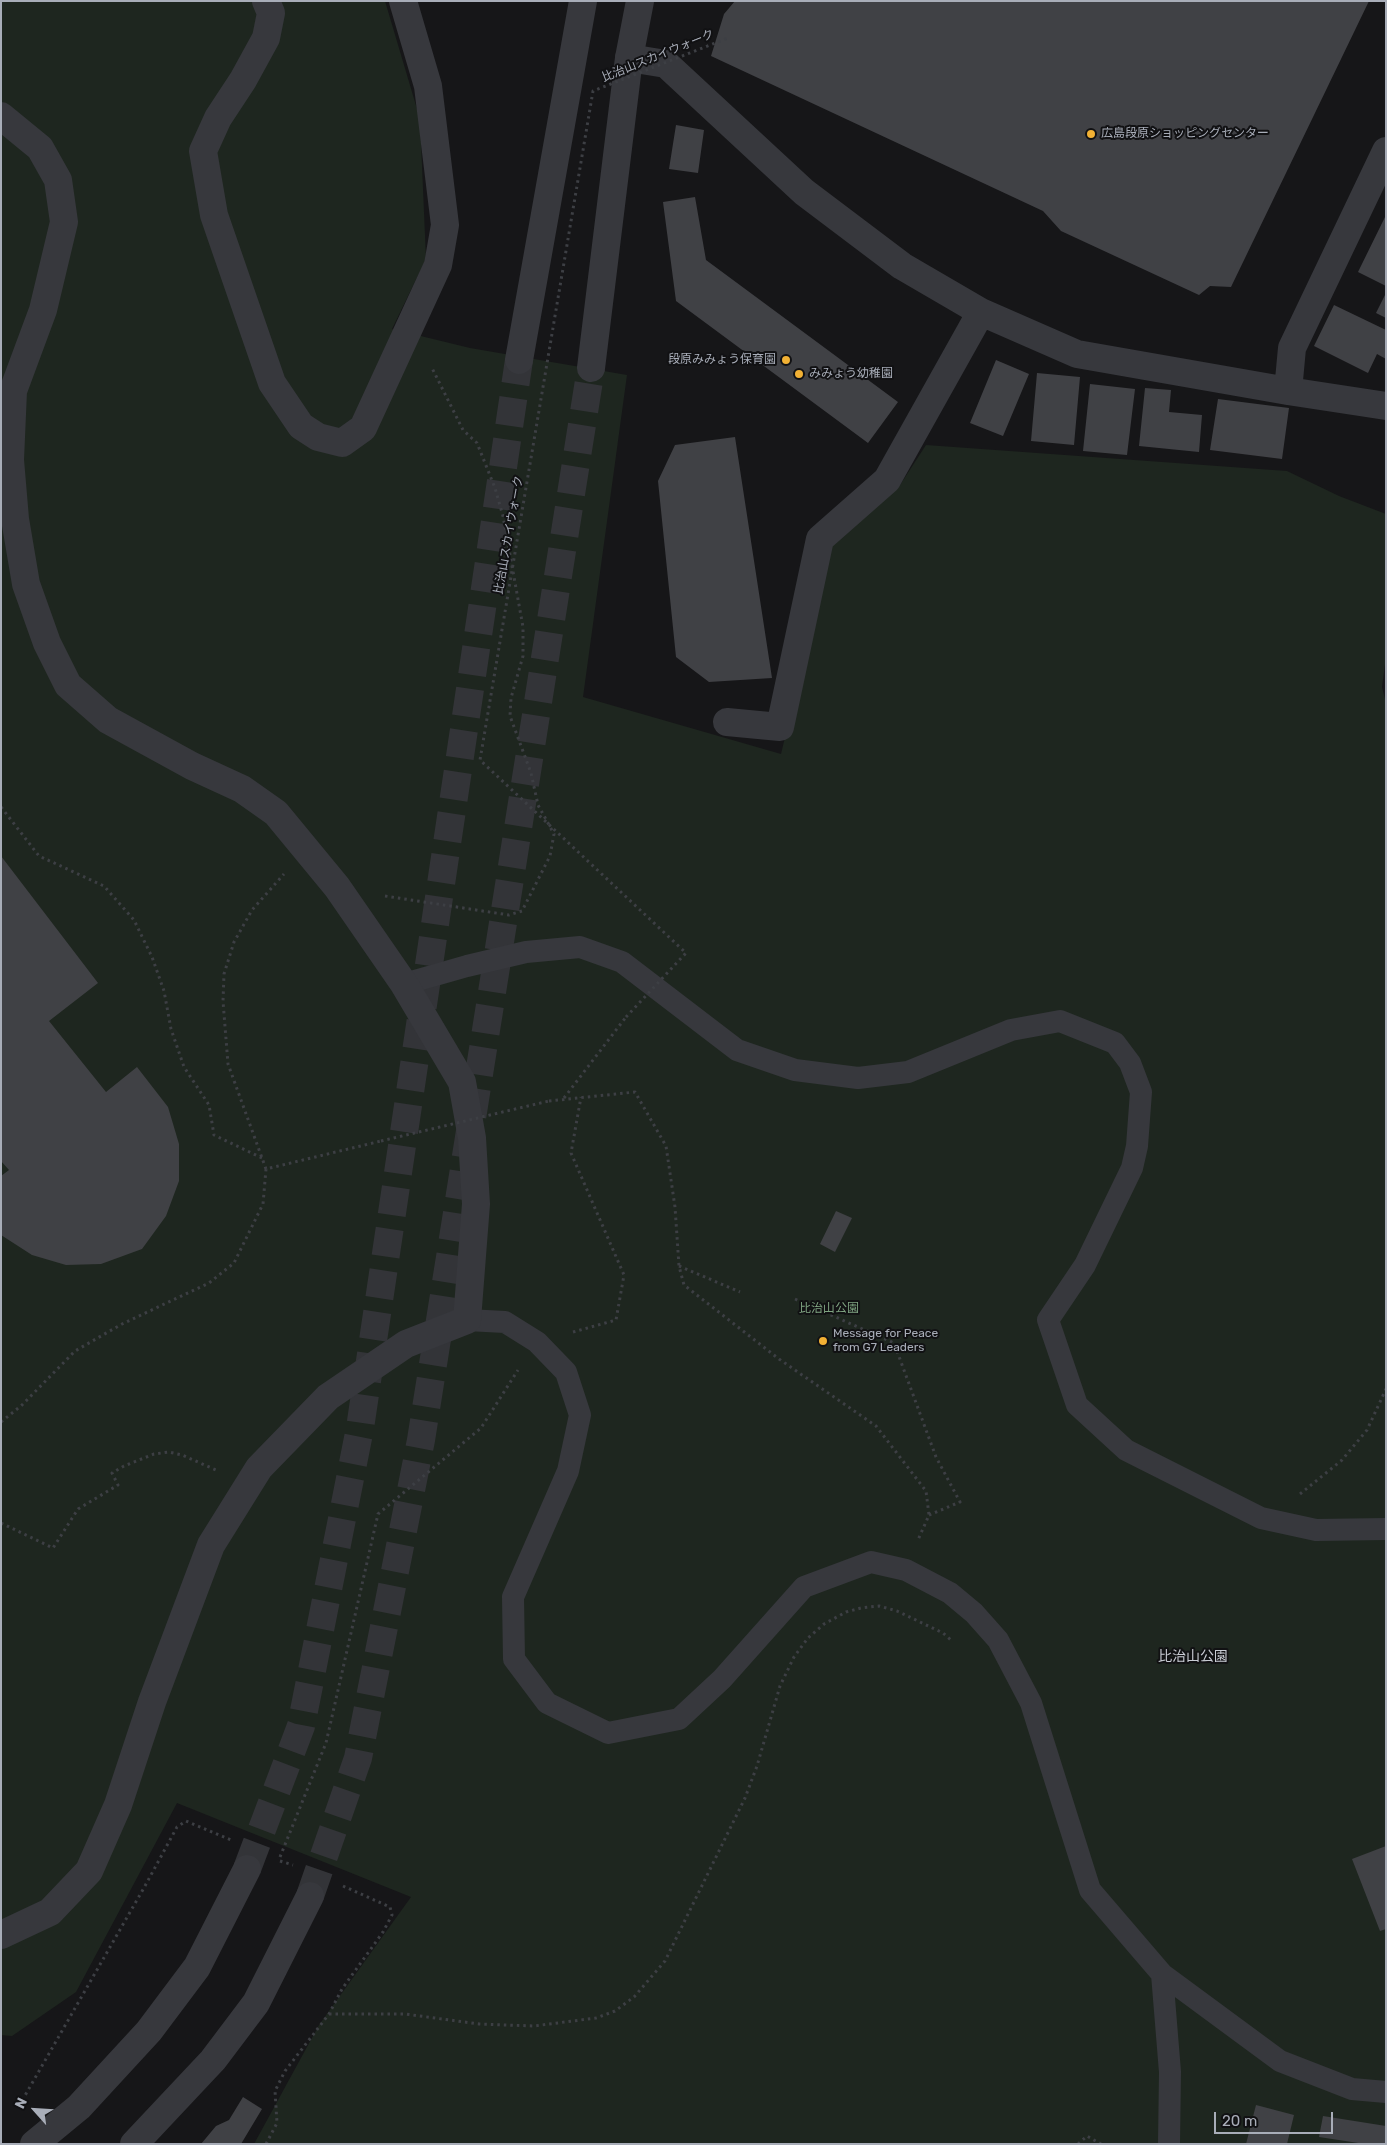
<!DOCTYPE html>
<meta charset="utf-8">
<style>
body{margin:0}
#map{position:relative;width:1387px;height:2145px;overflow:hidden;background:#161618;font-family:Rubik,sans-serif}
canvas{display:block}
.frame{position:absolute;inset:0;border:2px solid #a8adb8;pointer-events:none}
.north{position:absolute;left:10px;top:2085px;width:50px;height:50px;-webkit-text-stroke:4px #111113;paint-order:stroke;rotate:296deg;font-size:14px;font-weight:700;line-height:20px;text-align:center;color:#a8adb8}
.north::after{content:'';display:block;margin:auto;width:18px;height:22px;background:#a8adb8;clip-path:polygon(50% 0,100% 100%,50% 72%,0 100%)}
.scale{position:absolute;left:1214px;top:2112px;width:119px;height:22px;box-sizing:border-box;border:2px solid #a8adb8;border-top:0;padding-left:6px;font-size:15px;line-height:18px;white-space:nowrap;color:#a8adb8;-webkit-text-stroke:4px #111113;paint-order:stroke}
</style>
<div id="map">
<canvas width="1387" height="2145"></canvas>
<div class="frame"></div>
<div class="north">N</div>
<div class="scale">20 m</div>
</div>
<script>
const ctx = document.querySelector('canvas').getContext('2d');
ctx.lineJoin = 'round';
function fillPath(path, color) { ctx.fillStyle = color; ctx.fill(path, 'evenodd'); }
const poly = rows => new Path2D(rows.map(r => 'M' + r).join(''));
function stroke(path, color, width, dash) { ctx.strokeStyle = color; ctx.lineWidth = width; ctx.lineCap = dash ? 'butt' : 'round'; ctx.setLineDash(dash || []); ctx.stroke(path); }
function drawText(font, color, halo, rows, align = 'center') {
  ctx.font = font + ' Rubik,"Noto Sans JP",sans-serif'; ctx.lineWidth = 4; ctx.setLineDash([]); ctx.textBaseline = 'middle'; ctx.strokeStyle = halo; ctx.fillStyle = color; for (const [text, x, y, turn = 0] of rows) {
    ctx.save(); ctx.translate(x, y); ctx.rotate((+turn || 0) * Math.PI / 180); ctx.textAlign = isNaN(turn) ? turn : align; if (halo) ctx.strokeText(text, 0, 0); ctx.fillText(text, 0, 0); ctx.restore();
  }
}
fillPath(poly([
 [1,1,385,1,420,119,426,259,392,329,470,348,627,375,583,697,781,754,832,541,900,485,926,445,1287,471,1339,496,1386,514,1386,657,1382,687,1386,703,1386,2144,254,2144,319,2025,411,1897,177,1803,76,1992,12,2036,1,2035]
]), '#1e261f');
fillPath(poly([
 [735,1,1369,1,1231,287,1210,286,1199,295,1061,231,1043,211,711,56,724,14],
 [676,125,704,130,698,173,669,169],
 [695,197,706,260,898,402,868,443,676,301,663,202],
 [1386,215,1386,286,1358,272],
 [1386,293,1386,318,1376,313],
 [1334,305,1386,330,1386,359,1377,354,1368,373,1314,346],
 [996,360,1029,374,1003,436,970,423],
 [1037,373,1080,377,1074,445,1031,441],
 [1090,384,1135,389,1127,455,1083,451],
 [1145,388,1171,390,1169,412,1202,415,1199,452,1139,446],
 [1218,399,1289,408,1282,459,1210,450],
 [735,437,772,678,709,682,676,657,658,481,675,445],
 [1,856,98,983,49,1021,106,1092,137,1067,168,1107,179,1144,179,1181,166,1216,142,1249,101,1264,66,1265,32,1255,1,1235,1,1176,9,1170,1,1161],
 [836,1211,852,1218,835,1252,820,1244],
 [1386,1846,1386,1929,1380,1931,1352,1859],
 [243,2097,262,2109,241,2144,201,2144,216,2126,229,2120],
 [1256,2105,1294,2115,1287,2144,1246,2144],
 [1323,2116,1386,2126,1386,2144,1365,2144,1319,2137]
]), '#404145');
stroke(poly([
 [247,1869,301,1726,360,1428,519,360],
 [310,1896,358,1758,421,1440,591,368]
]), '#333438', 28, [28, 14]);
stroke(poly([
 [1,807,39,856,104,886,134,920,152,957,164,991,171,1029,184,1067,209,1105,214,1135,262,1158],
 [385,896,509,915,522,911,550,856,554,834,538,805,531,773,510,716,511,698,523,656,523,627,503,516,495,488,477,443,463,430,431,366],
 [564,1098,626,1017],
 [549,1101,635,1092,666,1146,675,1207,679,1266,684,1285,779,1359,876,1426,926,1491,929,1515,918,1540],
 [266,1169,228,1064,223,1001,224,974,234,942,252,910,284,874],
 [679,1266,740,1292],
 [795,1299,894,1343,936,1457,960,1502,929,1515],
 [573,1332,616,1320,624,1275,571,1153,581,1097],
 [1,1422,22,1405,75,1351,122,1324,209,1283,234,1263,263,1204,266,1169,381,1141],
 [1300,1494,1342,1460,1367,1430,1386,1389],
 [1,1523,53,1548,78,1509,118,1485,112,1473,124,1466,154,1454,169,1452,182,1455,216,1470],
 [280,1857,326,1743,378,1514,481,1428,518,1370],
 [280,1861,293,1865],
 [329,2014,405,2014,479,2024,534,2026,596,2018,615,2011,634,1997,665,1961,745,1798,757,1766,780,1686,794,1657,808,1638,824,1624,846,1612,861,1608,879,1606,897,1611,943,1633,951,1640],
 [19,2106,145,1886,177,1827,186,1821,231,1840],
 [266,2144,277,2123,275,2091,285,2071,329,2014,342,1989,383,1932,392,1915,390,1907,343,1886],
 [1078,2144,1087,2136,1101,2144]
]), '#3d3f44', 3, [2.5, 4]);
stroke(poly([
 [404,984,467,966,526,952,580,947,622,962,737,1050,795,1070,858,1078,908,1072,1011,1030,1060,1021,1115,1043,1130,1063,1141,1092,1137,1146,1132,1168,1085,1265,1048,1320,1077,1405,1126,1450,1261,1518,1316,1530,1386,1529],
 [467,1320,505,1322,537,1342,566,1372,580,1415,568,1471,513,1597,514,1659,547,1703,608,1733,679,1719,722,1679,804,1587,871,1562,906,1570,950,1593,974,1613,998,1640,1031,1703,1090,1890,1162,1974,1280,2061,1352,2089,1386,2092],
 [1162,1974,1170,2072,1169,2144]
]), '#37383d', 22);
stroke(poly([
 [266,1,271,13,266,38,243,80,218,118,203,151,214,215,272,383,301,426,318,437,342,443,363,428,438,265,445,225,428,86,403,1],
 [629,58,666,64,804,192,902,266,981,312,1077,354,1288,391,1386,406],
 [1,116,40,148,58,180,64,222,43,310,13,391,10,460,15,519,26,584,47,643,68,685,108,720,192,766,242,789,276,813,337,887,404,984,462,1082,472,1138,476,1204,467,1320,406,1344,328,1397,259,1468,211,1545,152,1702,118,1805,89,1871,50,1912,1,1935],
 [1288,391,1292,348,1386,151],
 [727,722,780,727,820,539,887,480,981,312]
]), '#37383d', 28);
stroke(poly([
 [519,360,583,1],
 [591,368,629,58,640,1],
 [34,2144,79,2107,149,2031,197,1967,247,1869],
 [134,2144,213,2060,256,2003,310,1896]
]), '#37383d', 28);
stroke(poly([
 [626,1017,686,953,480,760,593,91,728,38],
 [381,1141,549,1101]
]), '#3d3f44', 3, [2.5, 4]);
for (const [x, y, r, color] of [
 [1091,134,5,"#f2b134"],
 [786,360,5,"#f2b134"],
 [799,374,5,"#f2b134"],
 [823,1341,5,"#f2b134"]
]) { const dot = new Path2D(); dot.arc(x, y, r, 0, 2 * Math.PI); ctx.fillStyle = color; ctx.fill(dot); stroke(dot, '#111113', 2); }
drawText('12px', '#a8adb8', '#111113', [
 ["比治山スカイウォーク",658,56,-22],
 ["比治山スカイウォーク",509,535,-80]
]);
drawText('12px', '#a8adb8', '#111113', [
 ["広島段原ショッピングセンター",1101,134],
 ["段原みみょう保育園",776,360,"right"],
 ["みみょう幼稚園",809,374],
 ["Message for Peace",833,1334],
 ["from G7 Leaders",833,1348]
], 'left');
drawText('12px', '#7fa381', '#111113', [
 ["比治山公園",829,1309]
]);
drawText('14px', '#c9ccd4', '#111113', [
 ["比治山公園",1193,1657]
]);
</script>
